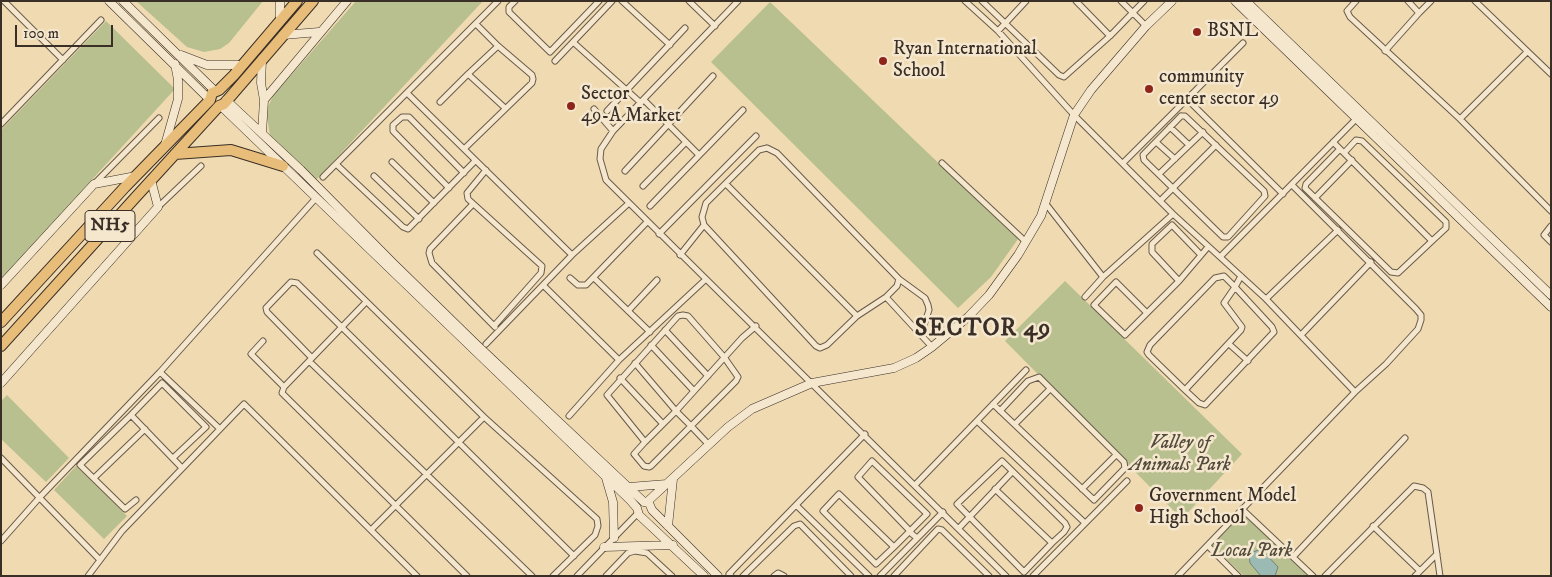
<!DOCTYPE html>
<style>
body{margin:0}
#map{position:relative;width:1552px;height:577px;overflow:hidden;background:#f0dab2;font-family:"IM FELL DW Pica",serif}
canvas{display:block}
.frame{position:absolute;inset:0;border:2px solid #3a2f27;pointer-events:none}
.scale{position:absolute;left:15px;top:25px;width:98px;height:22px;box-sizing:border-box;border:2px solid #3a2f27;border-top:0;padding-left:6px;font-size:15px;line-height:18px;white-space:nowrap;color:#3a2f27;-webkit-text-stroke:4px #f5e7cd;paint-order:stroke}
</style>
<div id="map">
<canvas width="1552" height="577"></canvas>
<div class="frame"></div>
<div class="scale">100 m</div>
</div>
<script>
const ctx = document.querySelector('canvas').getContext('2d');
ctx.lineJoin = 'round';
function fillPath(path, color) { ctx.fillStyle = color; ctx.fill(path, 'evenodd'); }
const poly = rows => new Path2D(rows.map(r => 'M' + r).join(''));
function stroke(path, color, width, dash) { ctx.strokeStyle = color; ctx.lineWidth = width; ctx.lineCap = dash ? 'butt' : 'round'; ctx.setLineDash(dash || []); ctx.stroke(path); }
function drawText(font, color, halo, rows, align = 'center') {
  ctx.font = font + ' "IM FELL DW Pica",serif'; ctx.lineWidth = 5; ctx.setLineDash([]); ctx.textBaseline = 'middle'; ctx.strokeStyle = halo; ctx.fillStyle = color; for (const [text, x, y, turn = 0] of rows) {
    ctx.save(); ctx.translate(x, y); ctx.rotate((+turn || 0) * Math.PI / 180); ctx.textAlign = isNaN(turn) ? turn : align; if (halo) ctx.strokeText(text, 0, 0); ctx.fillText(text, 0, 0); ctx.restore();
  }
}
fillPath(poly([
 [136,1,263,1,229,43,220,49,204,52,187,47],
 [356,1,483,1,315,181,270,135,267,118,268,107,273,96],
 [770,2,1018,239,991,277,958,308,711,62],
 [106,21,175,89,1,279,1,130],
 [1065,281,1242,454,1182,519,1005,341],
 [7,395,69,458,46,482,1,439,1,401],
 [76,466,127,516,104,539,54,490],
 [1243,513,1308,576,1244,576,1212,545]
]), '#b7c08e');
const water = poly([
 [1258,550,1264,552,1278,567,1275,576,1261,576,1250,563,1249,554,1258,550]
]);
fillPath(water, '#9bbab3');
stroke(water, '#74827b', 1);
const street = poly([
 [4,1,63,60],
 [515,1,509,7,509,12,550,52,599,1],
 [622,1,670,45],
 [689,1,715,26],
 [738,1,613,131,601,149,600,159,606,180,1006,576],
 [965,1,998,31,1074,115,1173,214,1266,299,1355,392],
 [982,1,1059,75,1064,77,1110,36,1144,1],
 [1076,1,1110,36],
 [1121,1,1146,26],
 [1356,1,1347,11,1350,17,1460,119],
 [1408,1,1419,13,1431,1],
 [1475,1,1551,74],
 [998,31,1026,1],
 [573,42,641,103],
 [498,46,468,74,505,108],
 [1385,51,1419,13],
 [1527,52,1460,119,1551,211],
 [555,61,612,1],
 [407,93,572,255],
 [1187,99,1283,194],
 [644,100,699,155],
 [440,102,468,74],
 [594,109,613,131],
 [607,111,685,28],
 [1181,116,1185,116,1264,191,1265,196,1228,237,1223,237,1144,160,1143,155,1181,116],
 [1,124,101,20],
 [1170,127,1189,145],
 [1156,142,1175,159],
 [1333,142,1432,241,1398,273,1391,272,1305,188,1306,184,1340,149],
 [767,148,777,153,899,279,897,286,886,297,857,316,827,345,820,348,816,346,704,225,702,217,706,203,759,150,767,148],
 [464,149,532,83,533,79,532,75,498,46,476,24],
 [1344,153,1356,140,1362,141,1446,222,1446,228,1432,241],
 [392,162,434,203],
 [942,163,1026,242],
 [1123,163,1243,43],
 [336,164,403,227,408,229,475,161],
 [486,170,467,193,468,199,542,266,541,273,494,326],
 [625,171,713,76],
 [1159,174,1203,132],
 [374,176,419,219],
 [323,177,498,1],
 [94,184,159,118],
 [726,184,857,316],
 [643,186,686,142],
 [449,188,393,131,393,125,402,117,409,117,464,173],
 [1315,198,1352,160],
 [1160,201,1216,145],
 [473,204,430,249,429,253,432,263,495,327],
 [1046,204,1103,277],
 [650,206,743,110],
 [158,207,201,166],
 [1551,226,1544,235,1551,242],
 [659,234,756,136],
 [317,253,484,417,597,519,598,526,595,535,553,576],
 [680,255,704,225],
 [1221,256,1356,119],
 [570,278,578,285,586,285,647,222],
 [594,278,650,332],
 [899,279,925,298,928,305,929,310,921,334],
 [1179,281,1152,252,1152,244,1172,225,1201,255],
 [543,285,619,360],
 [886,297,932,347],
 [1085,297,1103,277,1173,214],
 [1266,299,1338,230],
 [366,302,284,387,282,393,467,576],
 [628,311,657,280],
 [1147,313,1116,282,1094,305,1125,335,1179,281,1208,247],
 [665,330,708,376],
 [1301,335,1371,262],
 [263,341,251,354,284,387],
 [486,344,572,255,629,203],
 [1229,344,1248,361],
 [651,345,694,391],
 [312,358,267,312,266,308,291,282,297,283,574,556],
 [309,361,532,576],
 [635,363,676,411,742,338,756,326],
 [160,372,316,198],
 [620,378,663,424],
 [1185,390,1241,330,1242,327,1224,303,1235,287,1272,327,1274,332,1205,405,1199,403,1185,390,1149,355,1147,352,1150,345,1215,278,1224,276,1235,287,1241,276],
 [993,404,1094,500,1125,468,1124,462,1039,377,1028,381,1000,411],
 [131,415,162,383,206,427,173,458],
 [569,416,619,360,705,280],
 [977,421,1085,523],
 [1015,424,1050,389],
 [645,442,634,454,644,466,649,467,651,466,736,381,738,377,724,357,688,316,683,315,678,316,607,395,645,442,676,411,691,426,709,445],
 [1,458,99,559],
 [94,478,145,429],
 [915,485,1026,370],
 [995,489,1052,543,1024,572,957,504,1002,461,1065,523,1067,527,1064,532,1052,543],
 [1082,489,1116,455],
 [136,500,125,509,80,465,131,415,182,468],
 [796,505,869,576],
 [1242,509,1313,576],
 [1373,526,1420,571],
 [959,528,1012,472],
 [371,530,484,417],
 [1,541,40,497,160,372,220,429],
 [1208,546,1238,576],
 [894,547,876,564,823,511,839,494,894,547,927,514,872,461,858,477,910,531,912,534,917,538],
 [1293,557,1405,438],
 [88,576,122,531,244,404,417,576],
 [577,576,638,513],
 [606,576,628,553,635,551,647,553,672,576],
 [731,576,729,574,865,434],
 [743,576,794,526,800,524,851,576],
 [774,576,778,573,784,576],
 [880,576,943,512],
 [894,576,938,529,942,530,989,576],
 [1033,576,1127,481],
 [1178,576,1355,392,1386,364,1418,329,1421,320,1421,315,1416,309,1292,185],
 [1325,576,1414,486,1423,488,1428,492,1440,576],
 [1415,576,1437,554]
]);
const secondary = poly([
 [109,1,210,100],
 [123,1,215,91],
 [280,1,280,21],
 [1235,1,1551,307],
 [1246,1,1551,295],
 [283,35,319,32],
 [181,55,207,65,242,65],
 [262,59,261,83,264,100],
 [226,100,301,170,393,263,476,344,644,502,649,503,652,510,718,576],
 [221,106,630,500,637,508,639,515,704,576],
 [262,133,264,100,347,1],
 [165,145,178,99,178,80,175,64],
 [1,285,94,184,136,176],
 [1,383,158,207,151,180],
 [606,478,613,502,614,538],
 [629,487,667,484],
 [647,502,728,427,752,409,812,383,894,368,916,358,932,347,968,317,989,295,1018,255,1041,216,1074,115,1091,90,1146,26,1172,1],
 [668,526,673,479],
 [604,547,673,545]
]);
const highway = poly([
 [175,154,231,150,283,166],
 [1,322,125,187,210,100,212,93,219,90,234,75,297,1],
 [1,346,134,199,219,106,224,104,313,1]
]);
stroke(street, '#685a4a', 7);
stroke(secondary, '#3a2f27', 9);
stroke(highway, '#3a2f27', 12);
stroke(street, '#f5e7cd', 5);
stroke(secondary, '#f5e7cd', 8);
stroke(highway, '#e8bd79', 10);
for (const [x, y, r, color] of [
 [1197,32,5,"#8f2418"],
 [883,61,5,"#8f2418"],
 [1149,89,5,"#8f2418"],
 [571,106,5,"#8f2418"],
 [1139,508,5,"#8f2418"]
]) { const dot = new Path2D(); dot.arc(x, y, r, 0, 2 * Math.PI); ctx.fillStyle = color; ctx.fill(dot); stroke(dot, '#f5e7cd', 2); }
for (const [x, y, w] of [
 [110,226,50]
]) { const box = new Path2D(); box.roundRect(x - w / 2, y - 15.5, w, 31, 4); ctx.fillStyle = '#f5e7cd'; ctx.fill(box); stroke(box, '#3a2f27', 1); }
drawText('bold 18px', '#3a2f27', null, [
 ["NH5",110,226]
]);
drawText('19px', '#3a2f27', '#f5e7cd', [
 ["BSNL",1207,32],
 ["Ryan International",893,50],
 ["School",893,72],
 ["community",1159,78],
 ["center sector 49",1159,100],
 ["Sector",581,95],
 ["49-A Market",581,117],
 ["Government Model",1149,497],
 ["High School",1149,519]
], 'left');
drawText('italic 19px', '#534c3c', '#f5e7cd', [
 ["Valley of",1180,444],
 ["Animals Park",1180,466],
 ["Local Park",1252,552]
]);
ctx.letterSpacing = '1px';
drawText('bold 24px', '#3a2f27', '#f5e7cd', [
 ["SECTOR 49",983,330]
]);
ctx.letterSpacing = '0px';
</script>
